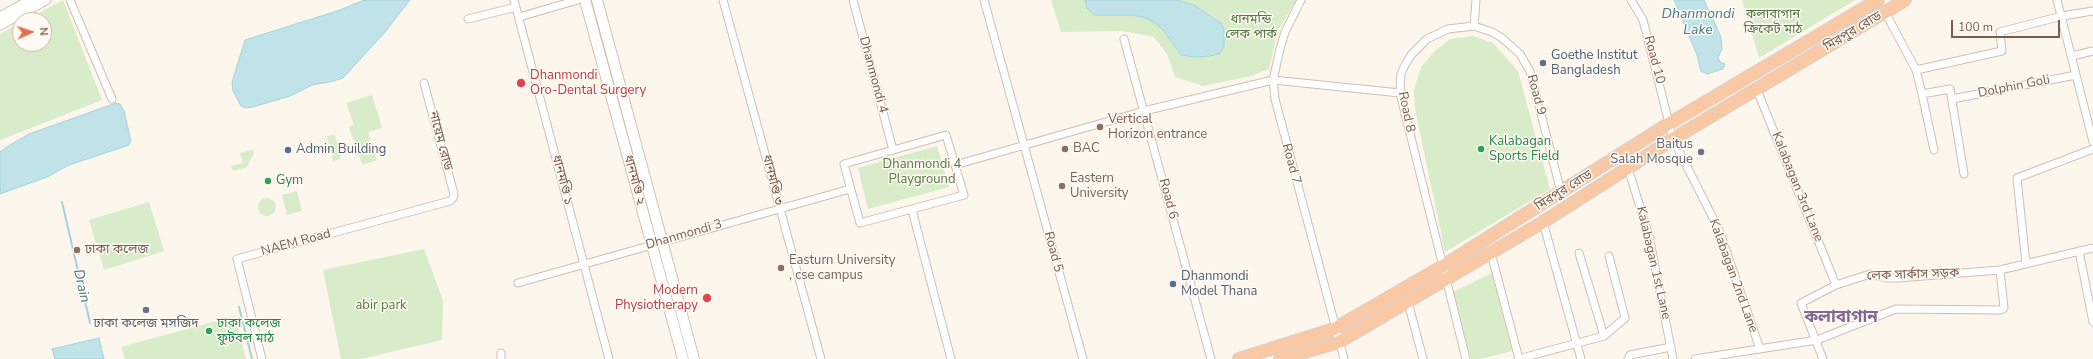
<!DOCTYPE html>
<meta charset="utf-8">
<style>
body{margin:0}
#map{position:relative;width:2093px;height:359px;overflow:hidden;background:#fdf6ec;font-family:"Nunito Sans",sans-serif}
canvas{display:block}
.north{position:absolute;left:12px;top:12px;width:40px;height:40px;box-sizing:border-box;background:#fffaf3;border:1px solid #cabbb1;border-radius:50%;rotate:87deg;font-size:11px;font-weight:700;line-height:16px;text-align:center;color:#7a5c4d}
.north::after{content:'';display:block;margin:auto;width:14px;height:18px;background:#e76f51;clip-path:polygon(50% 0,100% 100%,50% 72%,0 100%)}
.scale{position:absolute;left:1951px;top:20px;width:109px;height:18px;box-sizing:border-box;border:2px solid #7a5c4d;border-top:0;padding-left:5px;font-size:12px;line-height:14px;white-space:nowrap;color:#7a5c4d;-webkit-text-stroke:3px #fffaf3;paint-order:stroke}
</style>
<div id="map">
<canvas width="2093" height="359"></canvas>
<div class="north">N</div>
<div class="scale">100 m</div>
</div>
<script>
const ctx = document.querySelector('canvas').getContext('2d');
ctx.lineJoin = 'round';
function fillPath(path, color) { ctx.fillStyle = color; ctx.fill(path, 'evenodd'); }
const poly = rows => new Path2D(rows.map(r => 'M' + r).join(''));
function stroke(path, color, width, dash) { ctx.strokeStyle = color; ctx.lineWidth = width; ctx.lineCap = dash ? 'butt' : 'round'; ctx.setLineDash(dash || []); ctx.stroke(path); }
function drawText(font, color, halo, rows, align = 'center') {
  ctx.font = font + ' "Nunito Sans","Noto Sans Bengali",sans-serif'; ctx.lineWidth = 3; ctx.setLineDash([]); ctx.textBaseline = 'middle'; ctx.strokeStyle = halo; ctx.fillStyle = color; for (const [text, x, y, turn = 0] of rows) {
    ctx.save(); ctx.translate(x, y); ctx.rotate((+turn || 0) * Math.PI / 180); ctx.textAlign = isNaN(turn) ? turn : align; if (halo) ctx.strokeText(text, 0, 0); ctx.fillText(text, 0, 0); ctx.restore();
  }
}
fillPath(poly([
 [63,0,102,100,0,140,0,34,20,23,20,44,44,44,44,20,26,20],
 [1051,0,1085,0,1094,15,1130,15,1144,17,1155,23,1163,30,1181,55,1194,57,1219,54,1224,47,1224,29,1215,18,1202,9,1177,0,1296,0,1277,33,1269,69,1251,76,1203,86,1175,77,1167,54,1154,37,1123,31,1061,32],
 [1742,0,1855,0,1759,58],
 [1473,36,1493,43,1518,71,1550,189,1445,252,1415,109,1414,90,1421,67,1435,51,1450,39],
 [372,95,382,128,368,132,377,160,362,165,349,127,354,125,346,103],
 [335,135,341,159,333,161,327,136],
 [937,146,949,187,868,209,858,168],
 [254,149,254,153,247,167,233,171,231,166,243,163,240,153],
 [297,191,302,211,287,215,282,195],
 '258 207a9 9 0 1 1 18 0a9 9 0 1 1-18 0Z',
 [149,202,164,251,104,270,89,220],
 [424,249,443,301,442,340,361,359,341,359,323,270],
 [1492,273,1512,351,1481,359,1471,359,1453,292],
 [235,316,246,359,125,359,121,347]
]), '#d8ecc9');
const water = poly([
 [364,0,410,0,385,32,343,78,330,82,312,85,290,96,253,107,246,108,241,106,233,91,232,82,245,40,340,10,364,0],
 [1085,0,1177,0,1196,6,1221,23,1224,29,1224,47,1219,54,1209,56,1194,57,1181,55,1163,30,1155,23,1144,17,1130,15,1094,15,1087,8,1085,0],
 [1674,0,1704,0,1721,37,1722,49,1718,57,1720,62,1725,64,1723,69,1707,74,1701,71,1697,55,1674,0],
 [116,103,120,104,124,111,131,141,129,145,69,165,47,177,0,194,0,152,8,146,29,134,116,103],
 [99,338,104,359,55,359,52,349,99,338]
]);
fillPath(water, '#bfe3e8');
stroke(water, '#a5d3da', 1);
stroke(poly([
 [62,202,90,323],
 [239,307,252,359]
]), '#a5d3da', 2);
const minor = poly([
 [70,0,112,99],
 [514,0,609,359],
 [723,0,821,359],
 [853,0,893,150],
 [984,0,1083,359],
 [1301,0,1285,32,1280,49,1273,80,1275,99,1344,359],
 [1631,0,1643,20,1673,139,1719,230,1760,349],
 [2057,0,2093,142],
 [1885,12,1916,70,1922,94,1950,89,1964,174],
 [519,17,578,0],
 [468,19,516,7],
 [1474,26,1476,0],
 [1124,39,1211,359],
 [2072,56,2093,51],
 [1916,70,2002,51,2000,32,2062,16,2093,11],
 [1757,90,1836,285],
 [1922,94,1934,150],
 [1952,99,2076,75],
 [946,135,964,195,860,223,844,164,946,135],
 [955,165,1144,111,1273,80,1400,93],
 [1628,168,1649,236,1673,359],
 [912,210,951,359],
 [1543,222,1581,359],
 [2079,251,2093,322],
 [1491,253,1519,359],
 [1579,253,1604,336,1625,318,1609,256],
 [2026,264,2017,178,2093,149],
 [518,283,850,189],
 [1408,302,1423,359],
 [501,353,501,359],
 [262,359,237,259,450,201,453,198,454,194,424,83],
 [1466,359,1400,93,1401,74,1405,65,1411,55,1427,39,1448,29,1474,26,1492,32,1502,38,1520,54,1530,71,1561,192],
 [1518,359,1604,336],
 [1628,359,1630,355,1671,347],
 [1695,359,1817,340,1896,309,2001,310,2004,308,2000,270],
 [1823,359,1801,303,1836,285,1870,274,1886,278,1898,278,2000,270,2093,248]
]);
const tertiary = poly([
 [0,17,31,0],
 [0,25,46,0]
]);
const secondary = poly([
 [585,0,683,359],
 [597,0,694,359]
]);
const trunk = poly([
 [1239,359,1334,329,1443,266,1670,123,1878,0],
 [1280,359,1339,342,1543,222,1673,139,1905,0]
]);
stroke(minor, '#d1beb0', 9);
stroke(tertiary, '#d1beb0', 11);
stroke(secondary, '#d6c0b0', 12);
stroke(trunk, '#dad1cd', 14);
stroke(minor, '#fff', 7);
stroke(tertiary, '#fff', 9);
stroke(secondary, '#fff', 10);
stroke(trunk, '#f9c8a4', 12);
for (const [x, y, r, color] of [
 [1543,63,4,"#5c6f8a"],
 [521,83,5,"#e0444e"],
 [1100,127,4,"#8d6e63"],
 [1065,149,4,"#8d6e63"],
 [1481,149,4,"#2e9e5b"],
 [288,150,4,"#5c6f8a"],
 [1701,152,4,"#6b7280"],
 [268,181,4,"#2e9e5b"],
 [1062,186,4,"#8d6e63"],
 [77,250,4,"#8d6e63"],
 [781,268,4,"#8d6e63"],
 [1173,284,4,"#5c6f8a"],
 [707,298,5,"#e0444e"],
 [146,310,4,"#6b7280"],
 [209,331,4,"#2e9e5b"]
]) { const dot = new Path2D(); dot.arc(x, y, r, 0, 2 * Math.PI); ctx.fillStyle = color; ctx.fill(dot); stroke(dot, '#fffaf3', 1.5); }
drawText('13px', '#537a41', '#fffaf3', [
 ["কলাবাগান",1773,15],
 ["ক্রিকেট মাঠ",1773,30],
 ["ধানমন্ডি",1251,20],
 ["লেক পার্ক",1251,35],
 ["Dhanmondi 4",922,165],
 ["Playground",922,180],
 ["abir park",381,306]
]);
drawText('13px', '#7a5c4d', '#fffaf3', [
 ["মিরপুর রোড",1853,32,-31],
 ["Road 10",1654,60,75],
 ["Dhanmondi 4",873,75,75],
 ["Dolphin Goli",2014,87,-11],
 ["Road 9",1536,95,75],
 ["Road 8",1406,112,78],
 ["নায়েম রোড",440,141,75],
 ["Road 7",1291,164,75],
 ["ধানমণ্ডি ১",562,180,75],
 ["ধানমণ্ডি ২",634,180,75],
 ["ধানমণ্ডি ৩",772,180,76],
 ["Kalabagan 3rd Lane",1797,187,68],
 ["মিরপুর রোড",1564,191,-32],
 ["Road 6",1168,199,75],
 ["Dhanmondi 3",684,235,-16],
 ["NAEM Road",296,243,-15],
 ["Road 5",1053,252,75],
 ["Kalabagan 1st Lane",1653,263,77],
 ["লেক সার্কাস সড়ক",1913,275,-2],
 ["Kalabagan 2nd Lane",1733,276,70]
]);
drawText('13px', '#4e5e75', '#fffaf3', [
 ["Goethe Institut",1551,56],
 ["Bangladesh",1551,71],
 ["Admin Building",296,150],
 ["Dhanmondi",1181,277],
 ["Model Thana",1181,292]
], 'left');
drawText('13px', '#be3a42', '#fffaf3', [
 ["Dhanmondi",530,76],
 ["Oro-Dental Surgery",530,91],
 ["Modern",698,291,"right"],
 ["Physiotherapy",698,306,"right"]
], 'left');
drawText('13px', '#785e54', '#fffaf3', [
 ["Vertical",1108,120],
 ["Horizon entrance",1108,135],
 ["BAC",1073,149],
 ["Eastern",1070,179],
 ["University",1070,194],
 ["ঢাকা কলেজ",85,250],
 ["Easturn University",789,261],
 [", cse campus",789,276]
], 'left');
drawText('13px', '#27864d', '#fffaf3', [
 ["Kalabagan",1489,142],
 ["Sports Field",1489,157],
 ["Gym",276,181],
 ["ঢাকা কলেজ",217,324],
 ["ফুটবল মাঠ",217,339]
], 'left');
drawText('13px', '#5b616d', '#fffaf3', [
 ["Baitus",1693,145],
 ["Salah Mosque",1693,160],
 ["ঢাকা কলেজ মসজিদ",146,324,"center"]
], 'right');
drawText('italic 14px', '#437c86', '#fffaf3', [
 ["Dhanmondi",1698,15],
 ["Lake",1698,31],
 ["Drain",81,286,77]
]);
drawText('bold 17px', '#846695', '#fffaf3', [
 ["কলাবাগান",1841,318]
]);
</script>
